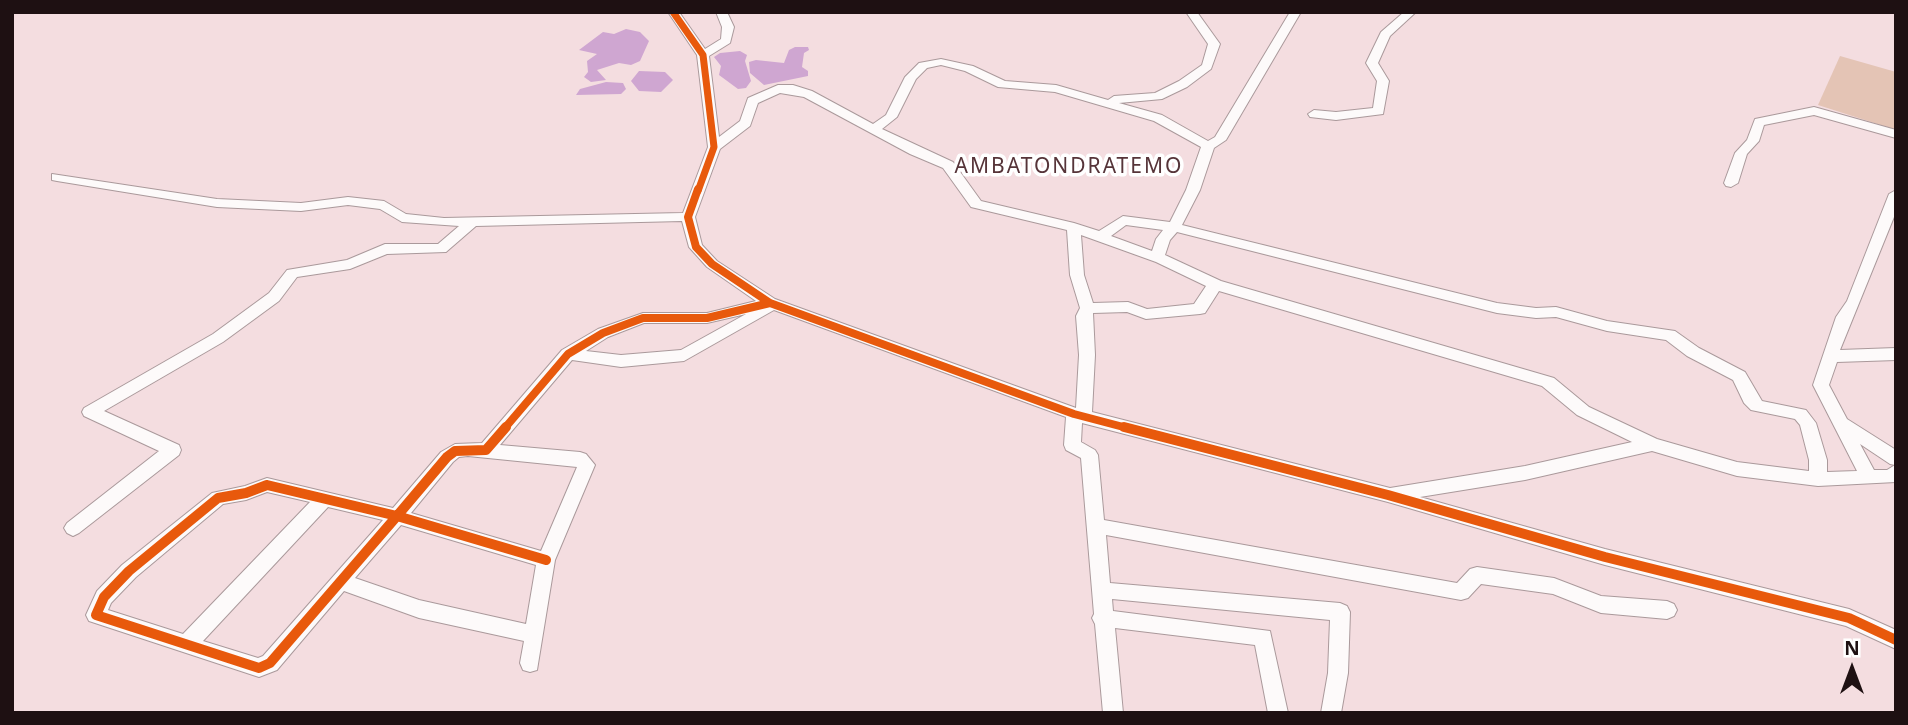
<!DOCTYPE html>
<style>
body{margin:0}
#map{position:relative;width:1908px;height:725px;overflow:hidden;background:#f4dde0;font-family:"Noto Sans",sans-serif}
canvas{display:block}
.frame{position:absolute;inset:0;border:14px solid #1e1012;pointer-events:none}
.north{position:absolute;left:1817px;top:634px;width:70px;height:70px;-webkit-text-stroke:5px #fff;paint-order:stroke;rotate:0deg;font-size:19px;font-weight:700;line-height:28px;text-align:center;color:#1e1012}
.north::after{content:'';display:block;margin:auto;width:24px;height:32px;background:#1e1012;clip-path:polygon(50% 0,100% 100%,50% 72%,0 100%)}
</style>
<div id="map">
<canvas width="1908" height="725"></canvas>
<div class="frame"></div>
<div class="north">N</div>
</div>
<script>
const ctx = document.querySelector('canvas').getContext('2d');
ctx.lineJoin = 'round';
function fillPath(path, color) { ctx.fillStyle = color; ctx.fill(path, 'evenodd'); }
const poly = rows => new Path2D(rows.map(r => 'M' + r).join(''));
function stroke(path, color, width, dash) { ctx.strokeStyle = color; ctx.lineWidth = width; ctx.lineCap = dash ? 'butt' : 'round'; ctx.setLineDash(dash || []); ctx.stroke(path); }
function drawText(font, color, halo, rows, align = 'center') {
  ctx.font = font + ' "Noto Sans",sans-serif'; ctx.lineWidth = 7; ctx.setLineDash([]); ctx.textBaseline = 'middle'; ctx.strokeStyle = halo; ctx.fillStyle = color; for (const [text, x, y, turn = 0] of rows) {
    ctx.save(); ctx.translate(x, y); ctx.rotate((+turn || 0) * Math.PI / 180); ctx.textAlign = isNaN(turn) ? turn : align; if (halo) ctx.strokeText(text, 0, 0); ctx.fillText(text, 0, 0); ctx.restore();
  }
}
fillPath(poly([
 [1840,56,1896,72,1896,130,1818,105]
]), '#e4c4b5');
fillPath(poly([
 [626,29,640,32,649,41,640,61,631,65,619,63,597,70,606,80,591,82,584,77,588,72,587,61,597,54,579,50,603,32,614,34],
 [795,47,808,47,809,50,804,53,802,67,808,71,808,76,764,85,750,73,749,62,756,60,784,63,789,50],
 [740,51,747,55,745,61,751,81,746,88,738,89,719,75,721,66,714,57,720,53],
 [639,71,665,72,673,80,661,92,639,91,631,81],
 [606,82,623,83,626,89,621,94,576,95,580,89]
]), '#cfa6d1');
const minor = poly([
 [668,12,679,12,705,49,721,39,722,27,716,12,727,12,734,27,730,43,709,56,719,137,740,121,748,98,778,85,793,85,812,91,873,124,886,115,905,77,919,63,941,59,973,66,1005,81,1056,85,1108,100,1114,96,1155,93,1179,81,1202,65,1208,44,1186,12,1197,12,1220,44,1211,69,1187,87,1162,99,1119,103,1162,115,1208,141,1215,137,1290,12,1301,12,1226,140,1214,148,1200,190,1182,225,1497,303,1536,308,1556,307,1607,321,1675,331,1699,348,1745,372,1762,401,1806,410,1816,423,1827,460,1827,472,1857,471,1813,385,1836,317,1847,301,1889,194,1896,190,1896,212,1840,350,1896,348,1896,360,1837,362,1829,385,1847,419,1896,450,1896,482,1818,486,1737,476,1652,451,1525,480,1420,497,1605,549,1849,609,1896,630,1896,649,1846,626,1605,565,1388,502,1082,423,1081,442,1095,450,1098,455,1104,520,1457,583,1470,569,1477,567,1554,578,1601,596,1667,601,1674,604,1677,610,1674,616,1667,619,1601,613,1553,594,1481,584,1468,598,1461,600,1106,535,1110,583,1340,603,1347,606,1350,612,1348,673,1341,713,1321,713,1328,673,1330,620,1112,599,1113,611,1270,631,1288,713,1268,713,1255,645,1115,628,1123,713,1103,713,1095,624,1092,618,1094,614,1081,458,1066,450,1064,445,1066,417,774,310,684,361,621,367,572,360,500,445,580,452,586,454,595,465,555,560,537,670,530,672,523,670,520,663,524,641,419,618,344,591,277,670,259,677,89,621,86,615,97,591,122,565,212,493,245,486,267,478,393,508,441,452,455,444,482,443,562,350,598,329,643,313,707,313,756,301,707,267,689,247,682,221,476,226,446,252,387,254,350,269,297,277,279,301,223,342,104,411,179,445,181,450,179,455,79,533,73,536,67,533,64,528,67,523,159,451,84,416,82,412,84,408,213,334,269,293,287,270,347,260,385,244,438,244,459,226,402,222,380,209,348,205,301,211,217,207,57,181,52,180,52,174,217,199,301,203,348,197,384,201,406,214,444,218,683,213,708,147,697,55,668,12],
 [941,65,965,71,998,87,1055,92,1154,121,1201,147,1186,190,1170,222,1123,216,1099,231,1074,223,981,201,953,162,882,129,897,117,916,79,927,68,941,65],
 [780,93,804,97,910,154,943,168,971,207,1067,230,1070,275,1080,308,1076,316,1079,355,1076,408,775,299,717,261,702,245,695,217,720,149,750,126,758,103,780,93],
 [1126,225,1163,230,1156,239,1152,251,1111,236,1126,225],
 [1177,232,1497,313,1536,318,1556,317,1607,331,1666,340,1687,356,1733,380,1744,403,1751,410,1795,419,1800,425,1809,460,1809,471,1737,462,1657,439,1589,407,1554,378,1221,281,1165,255,1170,240,1177,232],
 [1081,235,1156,262,1206,286,1194,304,1147,309,1128,302,1093,303,1084,275,1081,235],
 [1219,291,1542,386,1577,415,1632,442,1525,466,1390,488,1092,412,1095,355,1093,313,1127,312,1146,319,1200,314,1205,313,1219,291],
 [746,314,681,350,621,355,586,351,608,337,644,323,707,323,746,314],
 [1860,444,1890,464,1895,465,1887,470,1874,470,1860,444],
 [468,456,577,467,541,551,411,513,453,462,459,457,468,456],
 [267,492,310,502,183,634,108,610,111,603,136,577,223,504,246,500,267,492],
 [328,507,383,520,263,656,258,658,203,641,328,507],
 [401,525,536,565,526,624,419,600,355,578,401,525],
 [1404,12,1416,12,1390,36,1378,63,1389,81,1383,114,1336,120,1310,117,1308,114,1314,110,1336,112,1373,108,1377,81,1366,63,1381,32,1404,12],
 [1814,107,1896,130,1896,138,1814,115,1764,125,1759,141,1747,154,1738,183,1731,187,1726,186,1724,183,1735,153,1747,140,1755,119,1814,107]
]);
stroke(minor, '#aa999b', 2);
fillPath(minor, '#fdfafa');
stroke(poly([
 [673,12,703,55,714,147,698,191]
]), '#e8590c', 7);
stroke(poly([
 [698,189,688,217,696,247,712,264,770,303,1074,414,1131,429],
 [504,429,568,354,603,333,643,318,707,318,770,303]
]), '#e8590c', 8);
stroke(poly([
 [1124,427,1388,495,1605,557,1849,618,1896,640],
 [267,485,397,516,270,663,259,668,96,615,104,597,129,571,218,498,246,493,267,485],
 [397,516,546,560],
 [397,516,447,457,455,451,486,450,506,427]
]), '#e8590c', 10);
ctx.letterSpacing = '2px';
drawText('21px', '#563439', '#fff', [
 ["AMBATONDRATEMO",1069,167]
]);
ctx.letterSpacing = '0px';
</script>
